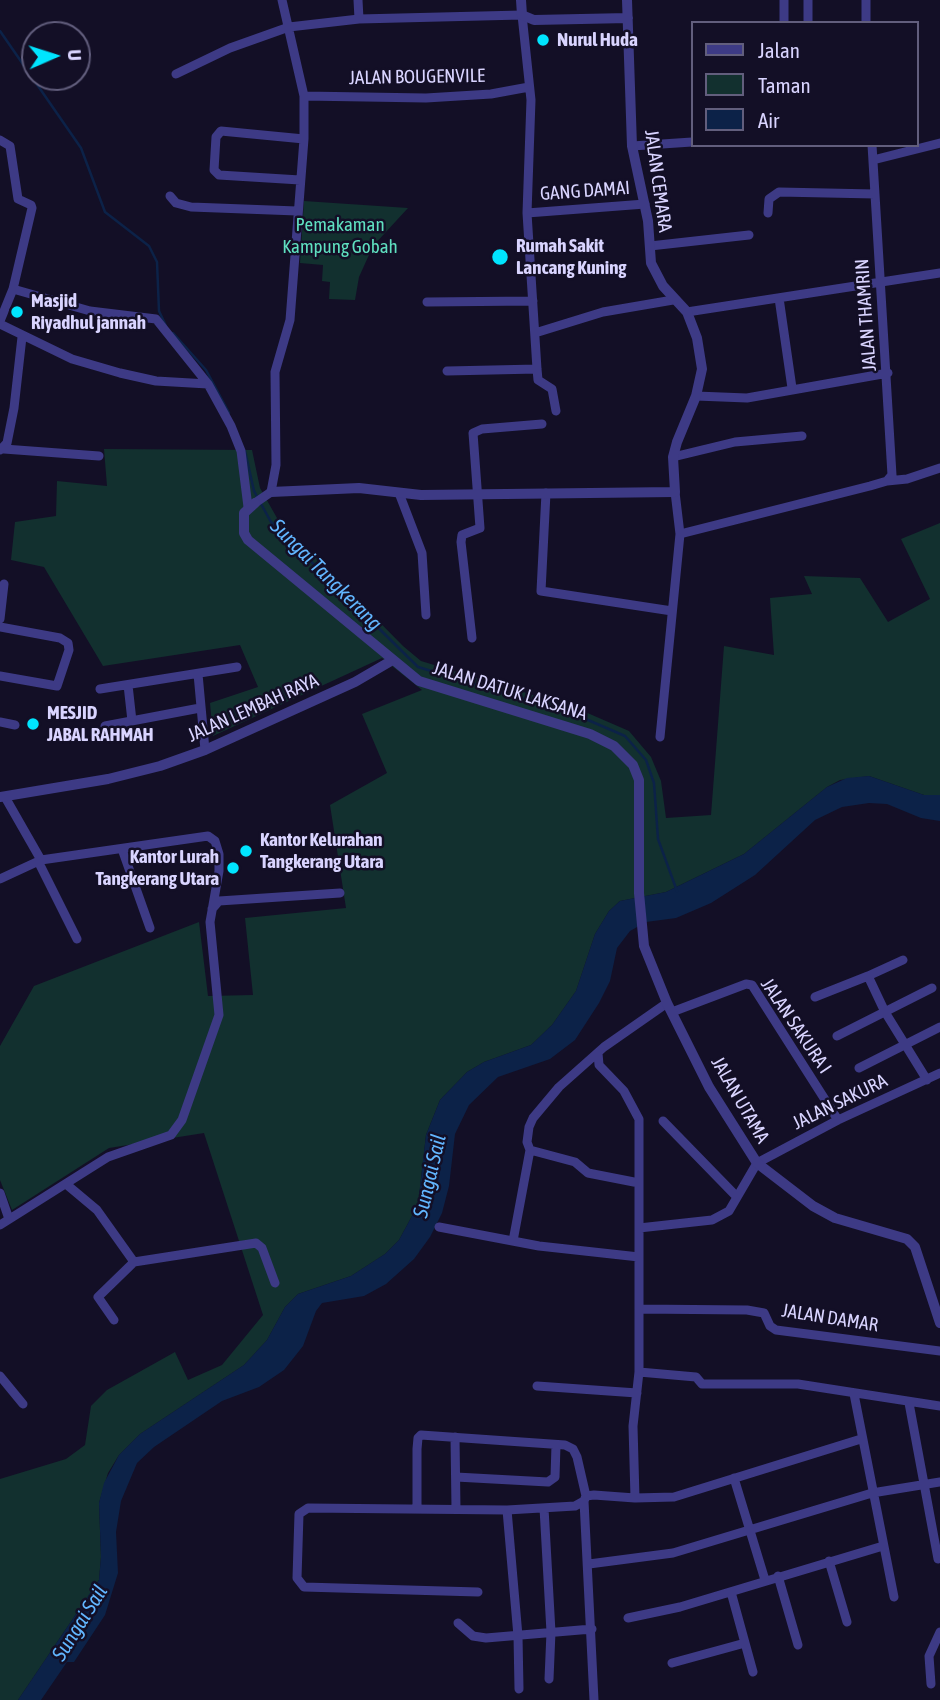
<!DOCTYPE html>
<style>
body{margin:0}
#map{position:relative;width:940px;height:1700px;overflow:hidden;background:#130f26;font-family:"Asap Condensed",sans-serif}
canvas{display:block}
.legend{position:absolute;left:691px;top:21px;width:228px;height:126px;box-sizing:border-box;background:#130f26;border:2px solid #625e7d;margin:0;padding:9px 12px;list-style:none;font-size:21px;color:#d9d4ff}
.legend li{display:flex;align-items:center;gap:14px;height:35px}
.legend b{width:35px;border:2px solid #625e7d}
.north{position:absolute;left:21px;top:21px;width:70px;height:70px;box-sizing:border-box;background:#130f26;border:2px solid #625e7d;border-radius:50%;rotate:87deg;font-size:19px;font-weight:700;line-height:28px;text-align:center;color:#d9d4ff}
.north::after{content:'';display:block;margin:auto;width:24px;height:32px;background:#00e5ff;clip-path:polygon(50% 0,100% 100%,50% 72%,0 100%)}
</style>
<div id="map">
<canvas width="940" height="1700"></canvas>
<ul class="legend">
<li><b style="height:9px;background:#3d3a85"></b>Jalan</li>
<li><b style="height:19px;background:#12302f"></b>Taman</li>
<li><b style="height:19px;background:#0c2248"></b>Air</li>
</ul>
<div class="north">U</div>
</div>
<script>
const ctx = document.querySelector('canvas').getContext('2d');
ctx.lineJoin = 'round';
function fillPath(path, color) { ctx.fillStyle = color; ctx.fill(path, 'evenodd'); }
const poly = rows => new Path2D(rows.map(r => 'M' + r).join(''));
function stroke(path, color, width, dash) { ctx.strokeStyle = color; ctx.lineWidth = width; ctx.lineCap = dash ? 'butt' : 'round'; ctx.setLineDash(dash || []); ctx.stroke(path); }
function drawText(font, color, halo, rows, align = 'center') {
  ctx.font = font + ' "Asap Condensed",sans-serif'; ctx.lineWidth = 5; ctx.setLineDash([]); ctx.textBaseline = 'middle'; ctx.strokeStyle = halo; ctx.fillStyle = color; for (const [text, x, y, turn = 0] of rows) {
    ctx.save(); ctx.translate(x, y); ctx.rotate((+turn || 0) * Math.PI / 180); ctx.textAlign = isNaN(turn) ? turn : align; if (halo) ctx.strokeText(text, 0, 0); ctx.fillText(text, 0, 0); ctx.restore();
  }
}
fillPath(poly([
 [304,201,408,208,373,246,359,277,355,300,329,299,330,282,322,281,323,265,300,263],
 [104,449,252,450,260,488,277,518,403,646,421,661,576,708,629,731,651,757,661,781,666,818,711,815,724,646,774,655,770,598,812,594,804,576,860,578,888,622,930,599,901,539,940,523,940,795,924,795,869,776,840,780,827,787,744,854,666,892,620,901,609,911,595,934,576,991,552,1025,531,1045,484,1062,467,1072,440,1100,426,1135,418,1205,399,1240,385,1254,351,1276,298,1294,285,1307,267,1340,244,1365,140,1434,119,1455,108,1473,99,1503,101,1557,99,1580,18,1700,0,1700,0,1479,66,1459,85,1445,91,1406,107,1390,175,1352,188,1380,222,1365,263,1315,204,1133,109,1148,12,1210,0,1180,0,1046,34,986,199,922,208,996,253,995,245,918,346,908,330,805,387,773,362,714,422,690,382,658,213,736,210,703,258,687,240,645,103,666,44,567,11,560,15,522,56,516,57,481,107,486]
]), '#12302f');
fillPath(poly([
 [869,776,924,795,940,795,940,821,921,818,887,804,869,803,842,807,815,820,755,875,711,903,676,918,646,922,630,931,617,948,610,981,599,1003,575,1040,550,1059,498,1077,469,1105,455,1134,449,1186,442,1213,430,1237,414,1259,386,1284,364,1296,322,1303,316,1311,303,1346,284,1370,259,1387,222,1401,154,1447,137,1463,121,1501,116,1532,118,1573,105,1615,74,1662,67,1662,41,1700,18,1700,99,1580,101,1557,99,1503,104,1483,119,1455,140,1434,244,1365,267,1340,285,1307,298,1294,351,1276,385,1254,399,1240,418,1205,426,1135,440,1100,467,1072,484,1062,531,1045,552,1025,576,991,595,934,609,911,620,901,666,892,744,854,827,787,847,778]
]), '#0c2248');
stroke(poly([
 [0,31,81,148,105,212,149,246,157,262,159,311,166,326],
 [173,333,206,370,229,413],
 [245,451,254,491,271,522,418,667,574,714,625,736,646,760,654,783,658,839,677,891]
]), '#0c2248', 2.5);
stroke(poly([
 [358,0,359,19],
 [784,0,784,23],
 [808,0,808,23],
 [866,23,866,0],
 [176,74,230,48,289,27,359,19,522,15,531,100,527,213,537,369,538,380,552,389,556,411],
 [304,96,426,98,491,94,529,87],
 [0,140,10,146,18,199,31,205,32,208,13,289,0,321],
 [632,146,692,142],
 [873,160,940,143],
 [300,180,219,175,214,170,216,137,221,131,304,139],
 [170,196,176,203,191,207,297,211],
 [527,213,645,204],
 [768,213,769,199,779,192,875,194],
 [650,246,749,235],
 [13,289,90,311,156,319,208,384,231,426,241,451,248,507],
 [779,298,792,388],
 [427,302,533,301],
 [687,312,940,273],
 [0,324,72,359,120,373,156,381,208,384],
 [535,333,603,312,673,300],
 [447,371,537,369],
 [696,396,747,398,888,373],
 [4,449,99,456],
 [0,450,7,443,14,408,22,337],
 [673,457,735,442,802,436],
 [887,481,907,479,940,468],
 [399,493,422,553,426,615],
 [546,493,541,591,672,611],
 [255,503,271,492,276,465,275,372,290,320,304,139,304,96,282,0],
 [680,534,870,486,887,481,892,475,872,145],
 [0,619,4,584],
 [0,627,60,638,68,643,69,650,57,686,0,676],
 [472,638,461,542,462,535,480,528,473,433,482,429,542,424],
 [198,674,205,750],
 [128,685,132,721],
 [100,689,237,667],
 [0,722,15,725],
 [105,726,200,708],
 [660,737,680,534,675,492],
 [122,849,150,928],
 [38,861,77,939],
 [0,879,41,860],
 [212,909,219,901,340,893],
 [903,960,868,976,885,1012,927,1080],
 [815,997,868,976],
 [672,1012,746,984,752,985,838,1120],
 [837,1036,932,988],
 [598,1053,599,1065,624,1091,639,1119,639,1372,633,1426,635,1498,674,1497,861,1439],
 [859,1068,940,1027],
 [663,1121,736,1196],
 [639,1183,588,1173,575,1162,530,1150,527,1142,529,1127,533,1118,559,1087,604,1047,667,1003],
 [66,1184,97,1210,134,1262],
 [0,1193,9,1219],
 [0,1225,108,1157,171,1135,182,1120,219,1015,210,922,219,871,219,854,215,841,208,836,41,860,5,797],
 [439,1227,539,1246,639,1257],
 [639,1228,712,1220,729,1211,757,1163,838,1120,940,1073],
 [513,1241,530,1150],
 [639,1309,747,1310,764,1313,770,1326,776,1330,940,1351],
 [114,1320,98,1297,134,1262,256,1243,262,1248,275,1283],
 [639,1372,696,1377,702,1384,798,1384,940,1406],
 [0,1376,23,1404],
 [537,1386,637,1393],
 [854,1394,894,1597],
 [909,1403,938,1559],
 [455,1437,456,1509],
 [456,1477,548,1482,555,1477,556,1445],
 [734,1478,765,1580],
 [417,1507,417,1449,418,1438,421,1435,565,1445,573,1449,577,1457,586,1496],
 [544,1508,551,1632,549,1679],
 [507,1510,518,1636,519,1689],
 [829,1561,847,1622],
 [589,1564,673,1553,872,1493,940,1482],
 [778,1576,798,1645],
 [478,1592,304,1587,297,1578,299,1514,308,1508,507,1510,575,1506,584,1501],
 [731,1592,753,1672],
 [628,1618,680,1607,883,1546],
 [458,1623,473,1636,486,1638,592,1629],
 [672,1663,745,1643],
 [931,1684,929,1656,940,1632],
 [594,1700,584,1501,586,1496,594,1495,635,1498]
]), '#3d3a85', 9);
stroke(poly([
 [521,0,522,15,534,20,628,18],
 [271,492,359,488,421,495,675,492,673,457,677,442,696,396,702,369,697,338,687,312,663,286,651,263,648,221,632,146,627,0],
 [255,503,244,513,244,533,248,540,419,681,590,734,614,746,633,765,639,780,639,893,644,946,667,1003,709,1087,757,1163,813,1206,835,1218,907,1239,915,1247,940,1323],
 [0,797,108,779,160,766,205,750,355,682,391,661]
]), '#3d3a85', 10);
for (const [x, y, r, color] of [
 [543,40,7,"#00e5ff"],
 [500,257,9,"#00e5ff"],
 [17,312,7,"#00e5ff"],
 [33,724,7,"#00e5ff"],
 [246,851,7,"#00e5ff"],
 [233,868,7,"#00e5ff"]
]) { const dot = new Path2D(); dot.arc(x, y, r, 0, 2 * Math.PI); ctx.fillStyle = color; ctx.fill(dot); stroke(dot, '#130f26', 2.5); }
drawText('bold 19px', '#d9d4ff', '#130f26', [
 ["Nurul Huda",557,40],
 ["Rumah Sakit",516,246],
 ["Lancang Kuning",516,268],
 ["Masjid",31,301],
 ["Riyadhul jannah",31,323],
 ["MESJID",47,713],
 ["JABAL RAHMAH",47,735],
 ["Kantor Kelurahan",260,840],
 ["Tangkerang Utara",260,862],
 ["Kantor Lurah",219,857,"right"],
 ["Tangkerang Utara",219,879,"right"]
], 'left');
drawText('19px', '#d9d4ff', '#130f26', [
 ["JALAN BOUGENVILE",417,77,-1],
 ["JALAN CEMARA",658,181,82],
 ["GANG DAMAI",585,191,-4],
 ["JALAN THAMRIN",866,315,-94],
 ["JALAN DATUK LAKSANA",510,691,17],
 ["JALAN LEMBAH RAYA",253,708,-24],
 ["JALAN SAKURA I",796,1026,56],
 ["JALAN UTAMA",740,1100,60],
 ["JALAN SAKURA",840,1102,-26],
 ["JALAN DAMAR",830,1318,9]
]);
drawText('19px', '#5fe0c0', '#130f26', [
 ["Pemakaman",340,225],
 ["Kampung Gobah",340,247]
]);
drawText('italic 21px', '#62b6ff', '#130f26', [
 ["Sungai Tangkerang",326,575,45],
 ["Sungai Sail",430,1176,-77],
 ["Sungai Sail",80,1623,-58]
]);
</script>
